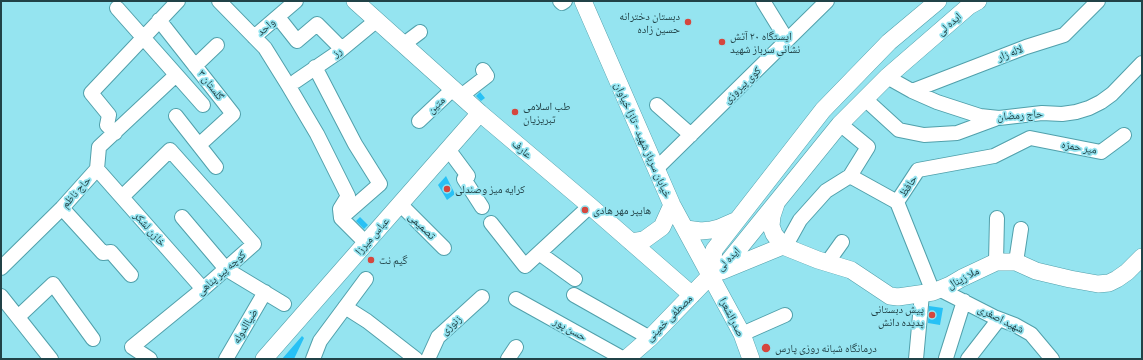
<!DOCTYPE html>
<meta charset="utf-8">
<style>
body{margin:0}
#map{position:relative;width:1143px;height:360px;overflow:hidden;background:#95e4f0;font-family:Commissioner,sans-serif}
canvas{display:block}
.frame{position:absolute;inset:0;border:2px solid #214247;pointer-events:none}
</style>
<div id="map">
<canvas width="1143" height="360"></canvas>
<div class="frame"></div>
</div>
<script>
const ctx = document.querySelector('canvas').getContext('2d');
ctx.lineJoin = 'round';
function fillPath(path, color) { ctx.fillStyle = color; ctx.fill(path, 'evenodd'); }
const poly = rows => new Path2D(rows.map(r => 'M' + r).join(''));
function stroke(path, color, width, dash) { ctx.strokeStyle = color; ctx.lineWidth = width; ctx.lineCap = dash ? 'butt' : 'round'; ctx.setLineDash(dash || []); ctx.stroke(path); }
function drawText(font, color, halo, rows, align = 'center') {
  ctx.font = font + ' Commissioner,"Noto Naskh Arabic",sans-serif'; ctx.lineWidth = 3.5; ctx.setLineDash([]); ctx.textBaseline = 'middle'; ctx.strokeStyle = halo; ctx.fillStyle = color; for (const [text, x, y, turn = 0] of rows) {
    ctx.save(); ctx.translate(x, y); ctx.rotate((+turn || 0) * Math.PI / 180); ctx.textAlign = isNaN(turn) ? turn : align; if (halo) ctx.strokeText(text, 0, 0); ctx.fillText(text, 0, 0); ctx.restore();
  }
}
fillPath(poly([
 [480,92,485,98,481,101,476,96],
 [446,176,455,194,447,200,438,185],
 [360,217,368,225,364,229,356,221],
 [929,306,943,308,940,325,928,323],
 [302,336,304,338,294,359,282,359]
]), '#27c1f5');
const minor = poly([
 [219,1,265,48,288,85,317,134,348,196,340,209,341,218,366,243],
 [560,1,562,3,565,1],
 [763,1,787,40],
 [117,8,203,105],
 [278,17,297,41,317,24,342,49],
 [159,20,233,114,199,145],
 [254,37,296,1],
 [404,44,420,32],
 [195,66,217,45],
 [315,67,355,144,380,184,341,218],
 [887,77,912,91,937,102,980,116,999,118,1042,113,1062,114,1076,112,1089,108,1101,102,1112,94,1142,63],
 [296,81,337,53,377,20],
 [912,91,1026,47,1064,35,1098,1],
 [461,96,487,76,483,70],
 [865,99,899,130,924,135,957,133,995,119],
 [657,105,691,135],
 [176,116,216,167],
 [419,121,453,89],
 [115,133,107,125,109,115,91,93,178,1],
 [448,149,468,176,464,179,482,207],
 [97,169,203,289],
 [656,169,827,1],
 [850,176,897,202,918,170,994,156,1030,138,1101,152,1124,135],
 [122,197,170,150,254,244,203,289,132,347,150,359],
 [897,202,933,292],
 [400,204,444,248],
 [62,208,103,253,111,252,131,275],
 [182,217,226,269,284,304],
 [491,223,525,266,590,206],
 [790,238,800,220,826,191,850,176,868,147,840,124],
 [539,253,575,279],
 [996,262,997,218],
 [1016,262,1021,229],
 [827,263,842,242],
 [1,268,62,208,97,169,99,147,176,75],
 [941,290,994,317,1015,325,1031,334,1052,359],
 [574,295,650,338],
 [1,296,51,359],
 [516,299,624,359],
 [345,307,367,321,416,359],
 [18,317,53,284,93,339],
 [742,334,785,315],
 [946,358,964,301],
 [226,359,265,292],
 [313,359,320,341,366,279],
 [428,359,438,337,482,297],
 [508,359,516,347],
 [916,359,922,294],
 [968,359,999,319]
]);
const major = poly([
 [355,1,480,113,590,206,692,295],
 [583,1,672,205,742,334,751,359],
 [776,204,772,216,771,226,774,234,783,246,818,260,851,270,890,296,898,297,933,292,950,285,962,278,996,262,1016,262,1036,271,1070,279,1098,284,1109,283,1117,279,1127,272,1142,257],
 [686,229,701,231,711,230,719,228,735,221],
 [631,242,644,240,662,227,672,205],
 [722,271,783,246],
 [711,275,714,250,823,110,889,42,938,1],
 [264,359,480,113],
 [626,359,650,338,711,275,728,262,840,124,887,77,969,6,978,1]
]);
stroke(minor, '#51a0ab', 16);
stroke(major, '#51a0ab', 18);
stroke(minor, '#fff', 14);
stroke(major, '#fff', 17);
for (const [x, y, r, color] of [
 [688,22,4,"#d5473e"],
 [722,42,4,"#d5473e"],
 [515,112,4,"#d5473e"],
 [447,189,4,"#d5473e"],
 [585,210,4,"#d5473e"],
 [371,260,4,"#d5473e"],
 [932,315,4,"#d5473e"],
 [766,348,5,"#d5473e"]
]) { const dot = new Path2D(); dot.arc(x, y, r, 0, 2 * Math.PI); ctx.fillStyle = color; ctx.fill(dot); stroke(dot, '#95e4f0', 1.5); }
drawText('11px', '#214247', '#95e4f0', [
 ["دبستان دخترانه",680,16,"right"],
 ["حسین زاده",680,29,"right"],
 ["ایستگاه ۲۰ آتش",730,36],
 ["نشانی سرباز شهید",730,49],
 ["طب اسلامی",523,106],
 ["تبریزیان",523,119],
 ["کرایه میز وصندلی",455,189],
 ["هایپر مهر هادی",593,210],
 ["گیم نت",379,260],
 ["پیش دبستانی",924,309,"right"],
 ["پدیده دانش",924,322,"right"],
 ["درمانگاه شبانه روزی پارس",775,348]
], 'left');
drawText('11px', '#214247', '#95e4f0', [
 ["ایده لى",949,24,-41],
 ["واحد",266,27,-41],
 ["رز",337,52,-37],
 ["لاله زار",1010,53,-21],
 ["گلستان ۳",211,85,52],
 ["کوی پیروزی",742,85,-44],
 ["متین",436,105,-43],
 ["حاج رمضان",1020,115,-4],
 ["خیابان سرباز شهید - تازا خیاوان",643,140,66],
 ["میر حمزه",1079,147,10],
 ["عارف",522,149,40],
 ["حافظ",908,186,-57],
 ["حاج ناظم",76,192,-48],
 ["تصمیمی",422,226,44],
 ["خازن لشکر",150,229,48],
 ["عباس میرزا",372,236,-49],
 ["ایده لى",728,259,-45],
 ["کوچه پیر پناهی",221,273,-41],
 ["ملا زینال",963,278,-28],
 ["صدرالشعرا",732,317,63],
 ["مصطفی خمینی",669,318,-45],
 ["شهید اصغری",1001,319,26],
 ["زنوزی",451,325,-42],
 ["ضیاالدوله",245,326,-59],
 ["حسن پور",570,329,29]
]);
</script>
